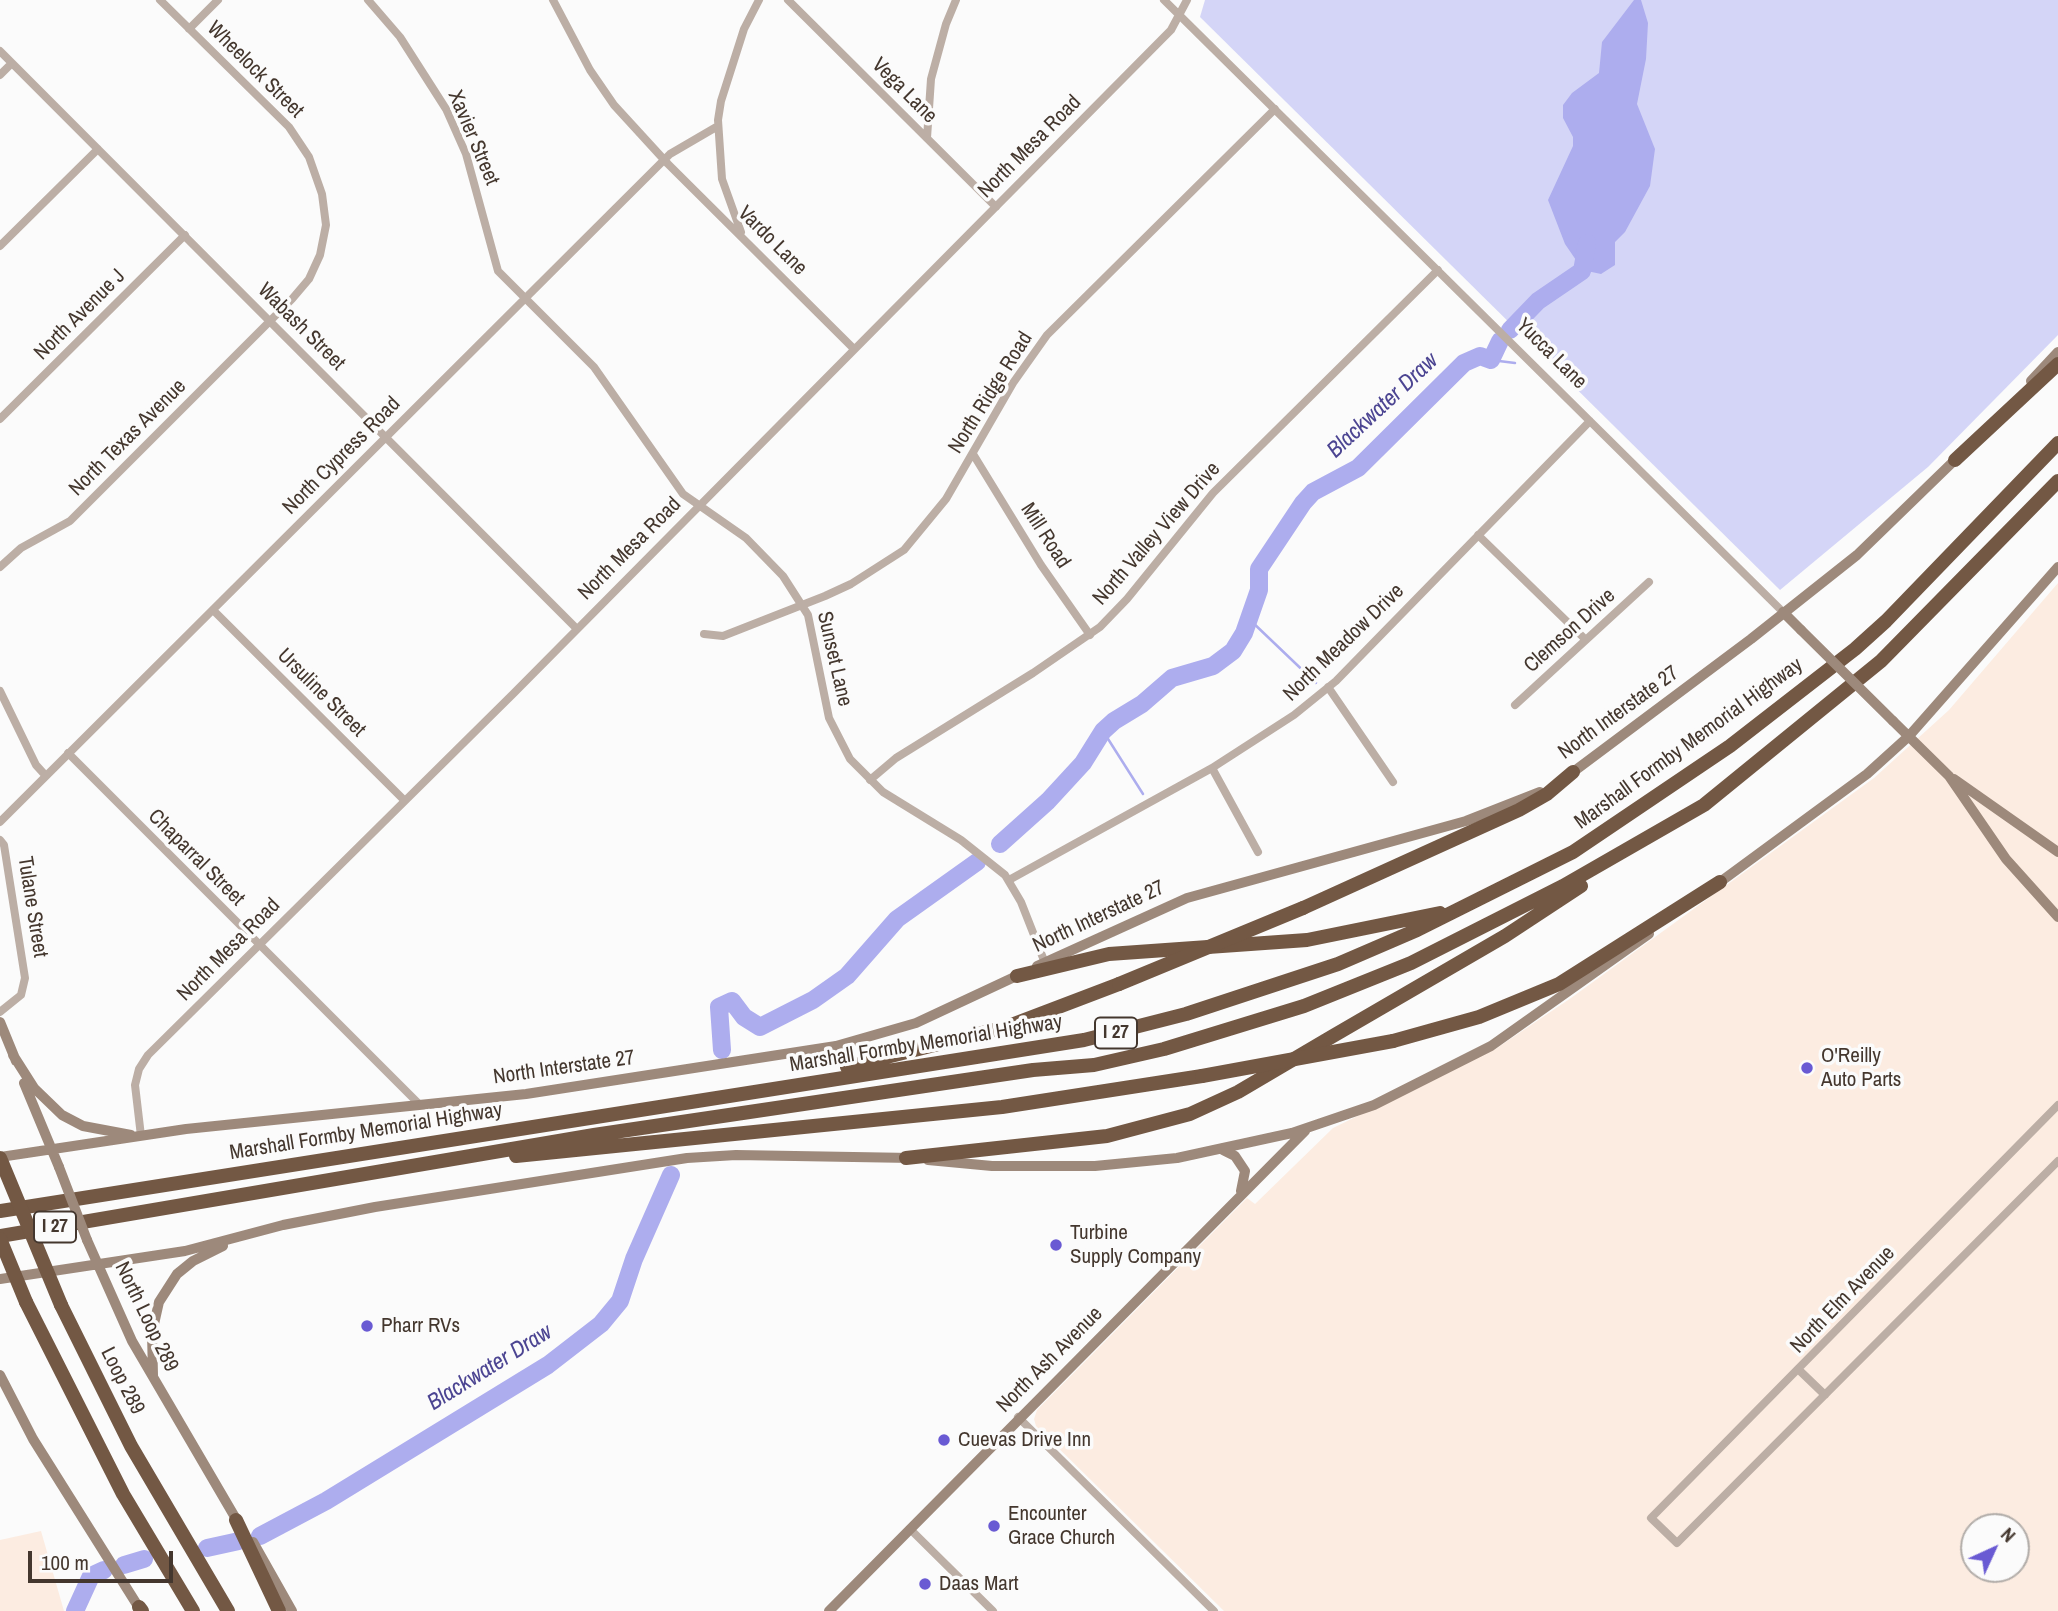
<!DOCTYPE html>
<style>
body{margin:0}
#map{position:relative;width:2058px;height:1611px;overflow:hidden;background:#fbfbfb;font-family:"Archivo Narrow",sans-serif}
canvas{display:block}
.north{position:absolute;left:1960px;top:1513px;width:70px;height:70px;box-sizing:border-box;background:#fbfbfb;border:2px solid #b2ada9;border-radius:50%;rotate:45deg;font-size:19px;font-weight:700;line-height:28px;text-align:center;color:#44372e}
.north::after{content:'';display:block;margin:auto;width:24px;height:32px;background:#695ad3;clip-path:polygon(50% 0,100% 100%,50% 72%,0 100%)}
.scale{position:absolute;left:28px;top:1551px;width:145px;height:32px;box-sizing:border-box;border:4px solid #44372e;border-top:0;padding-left:9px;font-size:21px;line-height:24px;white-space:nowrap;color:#44372e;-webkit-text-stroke:5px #fbfbfb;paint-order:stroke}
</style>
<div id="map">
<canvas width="2058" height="1611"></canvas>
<div class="north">N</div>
<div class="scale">100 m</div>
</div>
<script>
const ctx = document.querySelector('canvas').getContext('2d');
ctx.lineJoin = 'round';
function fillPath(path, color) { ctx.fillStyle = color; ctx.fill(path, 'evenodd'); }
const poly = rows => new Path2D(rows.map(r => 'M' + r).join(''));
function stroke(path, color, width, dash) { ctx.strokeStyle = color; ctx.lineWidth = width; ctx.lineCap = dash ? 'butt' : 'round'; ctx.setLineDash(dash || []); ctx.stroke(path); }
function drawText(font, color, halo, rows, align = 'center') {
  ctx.font = font + ' "Archivo Narrow",sans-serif'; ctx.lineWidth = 7; ctx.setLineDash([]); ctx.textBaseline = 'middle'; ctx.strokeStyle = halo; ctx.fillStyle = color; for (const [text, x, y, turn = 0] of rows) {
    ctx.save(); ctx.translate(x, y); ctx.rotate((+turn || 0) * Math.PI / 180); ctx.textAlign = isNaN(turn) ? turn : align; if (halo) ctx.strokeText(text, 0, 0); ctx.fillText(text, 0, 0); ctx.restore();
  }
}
fillPath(poly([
 [2058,583,2058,1611,1224,1611,1036,1426,1034,1419,1037,1410,1247,1198,1255,1204,1333,1128,1497,1048,1571,998,1874,778,1949,710],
 [1974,1527,2016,1527,2016,1569,1974,1569],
 [41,1531,64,1611,0,1611,0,1540]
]), '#fcece1');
fillPath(poly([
 [1205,0,2058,0,2058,335,1928,467,1780,590,1200,17]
]), '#d4d5f7');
fillPath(poly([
 [1634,0,1641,0,1648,23,1646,59,1637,104,1655,149,1650,186,1625,232,1615,242,1615,265,1601,274,1587,271,1578,263,1565,244,1548,200,1573,146,1573,137,1563,118,1563,105,1572,93,1599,73,1602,42]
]), '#adadee');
stroke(poly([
 [1491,360,1515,363],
 [1249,619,1316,683],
 [1103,731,1143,794]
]), '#adadee', 2.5);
stroke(poly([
 [1510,330,1538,301,1582,271,1587,243],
 [1000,844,1048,801,1083,763,1103,731,1114,721,1142,704,1172,678,1213,666,1233,651,1244,633,1259,590,1259,569,1303,503,1313,492,1358,468,1464,363,1480,356,1491,360,1500,341],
 [722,1050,719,1007,732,1001,744,1017,760,1027,813,1000,847,976,897,919,977,862],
 [260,1536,326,1501,548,1365,601,1324,620,1301,634,1259,671,1175],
 [207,1548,239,1541],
 [124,1565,144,1559],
 [75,1611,91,1576,104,1570]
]), '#adadee', 18);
stroke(poly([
 [368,0,400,37,446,109,466,154,498,271,594,367,683,494,746,538,783,576,808,615,829,718,850,759,883,792,961,840,1005,875,1021,902,1045,963],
 [553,0,590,70,614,105,668,164,854,349],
 [788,0,996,207],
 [1164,0,1783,612],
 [189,29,218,0],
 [0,51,576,628],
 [0,75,12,63],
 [927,138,931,79,946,24,956,0],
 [741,232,722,179,718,120,721,101,744,29,759,0],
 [0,246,98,149],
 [0,419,185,235],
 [973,454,1041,565,1090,635],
 [1478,535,1586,640],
 [0,567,21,548,70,521,292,299,309,279,320,255,326,225,322,194,309,157,289,127,160,0],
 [213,610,404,800],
 [704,634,723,636,825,596,851,584,904,550,946,499,1013,383,1047,335,1275,109],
 [1328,687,1393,782],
 [0,691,36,765,46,776],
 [1515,705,1649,582],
 [68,753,420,1105],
 [1212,768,1258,852],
 [870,780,896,758,1033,673,1100,627,1127,599,1213,493,1438,270],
 [0,822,670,154,718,126],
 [0,840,4,845,25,978,21,995,0,1012],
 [1009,880,1212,768,1294,715,1336,681,1590,421],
 [2058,1105,1651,1518,1677,1543,2058,1161],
 [141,1136,135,1085,139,1069,148,1055,514,693,1171,30,1187,0],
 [1799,1370,1825,1395],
 [1018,1417,1214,1611],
 [910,1529,993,1611]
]), '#bcaea5', 8);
stroke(poly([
 [2031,381,2058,352],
 [1783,612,1801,630],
 [1893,721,1949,776,2006,859,2058,917],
 [1569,775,1751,639,1857,555,1959,456],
 [1954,779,2058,852],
 [1716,885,1867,774,1909,736,2058,567],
 [1037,966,1187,898,1466,821,1540,792],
 [0,1022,16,1061],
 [13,1055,34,1088,62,1115,83,1126,131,1135],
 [24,1083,59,1167],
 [1223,1150,1235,1156,1245,1171,1241,1191],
 [0,1157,186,1129,526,1094,836,1046,916,1023,1023,973],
 [928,1160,992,1166,1095,1166,1177,1158,1292,1133,1374,1105,1491,1046,1649,934],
 [87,1240,132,1341,239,1524],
 [0,1279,185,1251,283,1225,375,1207,687,1158,736,1155,912,1158],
 [0,1375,33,1439,141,1611],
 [153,1375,152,1333,159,1302,177,1274,193,1261,223,1246],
 [253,1542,292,1611],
 [829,1611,1305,1131]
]), '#9d897b', 10);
stroke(poly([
 [1955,460,2058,364],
 [1303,908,1519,810,1547,794,1573,772],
 [1017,976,1109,954,1307,940,1440,913],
 [1393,1041,1479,1017,1559,984,1720,882],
 [847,1067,1006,1027,1119,984],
 [516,1156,1002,1107,1202,1076],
 [906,1158,1107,1136,1190,1114,1238,1092,1333,1036,1505,936,1581,886],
 [0,1211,1084,1040,1186,1014,1338,964,1417,930,1573,852,1730,746,1855,649,1886,621,2058,443],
 [0,1236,594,1135,1033,1070,1094,1065,1164,1049,1304,1006,1411,963,1563,886,1704,805,1881,661,2058,481],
 [26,1302,123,1494,193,1611],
 [61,1305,131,1446,228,1611],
 [236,1520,279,1611],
 [139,1607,142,1611]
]), '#735844', 14);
stroke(poly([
 [1801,630,1893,721],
 [59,1167,87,1240]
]), '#9d897b', 10);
stroke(poly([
 [1119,984,1303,908],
 [1202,1076,1393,1041],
 [0,1158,61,1305],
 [0,1239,26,1302]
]), '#735844', 14);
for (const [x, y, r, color] of [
 [1807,1068,7,"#695ad3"],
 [1056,1245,7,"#695ad3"],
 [367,1326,7,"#695ad3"],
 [944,1440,7,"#695ad3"],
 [994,1526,7,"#695ad3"],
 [925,1584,7,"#695ad3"]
]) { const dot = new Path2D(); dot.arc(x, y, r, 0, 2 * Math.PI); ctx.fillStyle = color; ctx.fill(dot); stroke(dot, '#fbfbfb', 2.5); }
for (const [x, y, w] of [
 [1116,1033,42],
 [55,1227,42]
]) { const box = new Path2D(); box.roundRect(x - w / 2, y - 15.5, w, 31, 5); ctx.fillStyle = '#fbfbfb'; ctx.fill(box); stroke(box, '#44372e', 2); }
drawText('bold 19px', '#44372e', null, [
 ["I 27",1116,1033],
 ["I 27",55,1227]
]);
drawText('21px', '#44372e', '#fbfbfb', [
 ["Wheelock Street",255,70,45],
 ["Vega Lane",904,91,45],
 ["Xavier Street",473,138,67],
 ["North Mesa Road",1030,147,-45],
 ["Vardo Lane",772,241,45],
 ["North Avenue J",80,315,-45],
 ["Wabash Street",301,327,45],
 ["Yucca Lane",1551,354,45],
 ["North Ridge Road",991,393,-58],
 ["North Texas Avenue",128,438,-45],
 ["North Cypress Road",342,456,-45],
 ["North Valley View Drive",1157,534,-49],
 ["Mill Road",1045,536,57],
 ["North Mesa Road",630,549,-45],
 ["Clemson Drive",1570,631,-42],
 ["North Meadow Drive",1344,643,-44],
 ["Sunset Lane",834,659,77],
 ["Ursuline Street",321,693,45],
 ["North Interstate 27",1619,713,-36],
 ["Marshall Formby Memorial Highway",1689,744,-36],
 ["Chaparral Street",196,858,45],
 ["Tulane Street",32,907,81],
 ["North Interstate 27",1099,917,-25],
 ["North Mesa Road",229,950,-45],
 ["Marshall Formby Memorial Highway",926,1044,-9],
 ["North Interstate 27",564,1068,-8],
 ["Marshall Formby Memorial Highway",366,1132,-9],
 ["North Elm Avenue",1843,1300,-46],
 ["North Loop 289",146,1317,64],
 ["North Ash Avenue",1050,1360,-45],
 ["Loop 289",122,1381,63]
]);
drawText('21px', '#44372e', '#fbfbfb', [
 ["O'Reilly",1821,1056],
 ["Auto Parts",1821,1080],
 ["Turbine",1070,1233],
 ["Supply Company",1070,1257],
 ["Pharr RVs",381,1326],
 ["Cuevas Drive Inn",958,1440],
 ["Encounter",1008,1514],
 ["Grace Church",1008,1538],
 ["Daas Mart",939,1584]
], 'left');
drawText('italic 23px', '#4c4592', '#fbfbfb', [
 ["Blackwater Draw",1383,406,-43],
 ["Blackwater Draw",490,1368,-32]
]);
</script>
